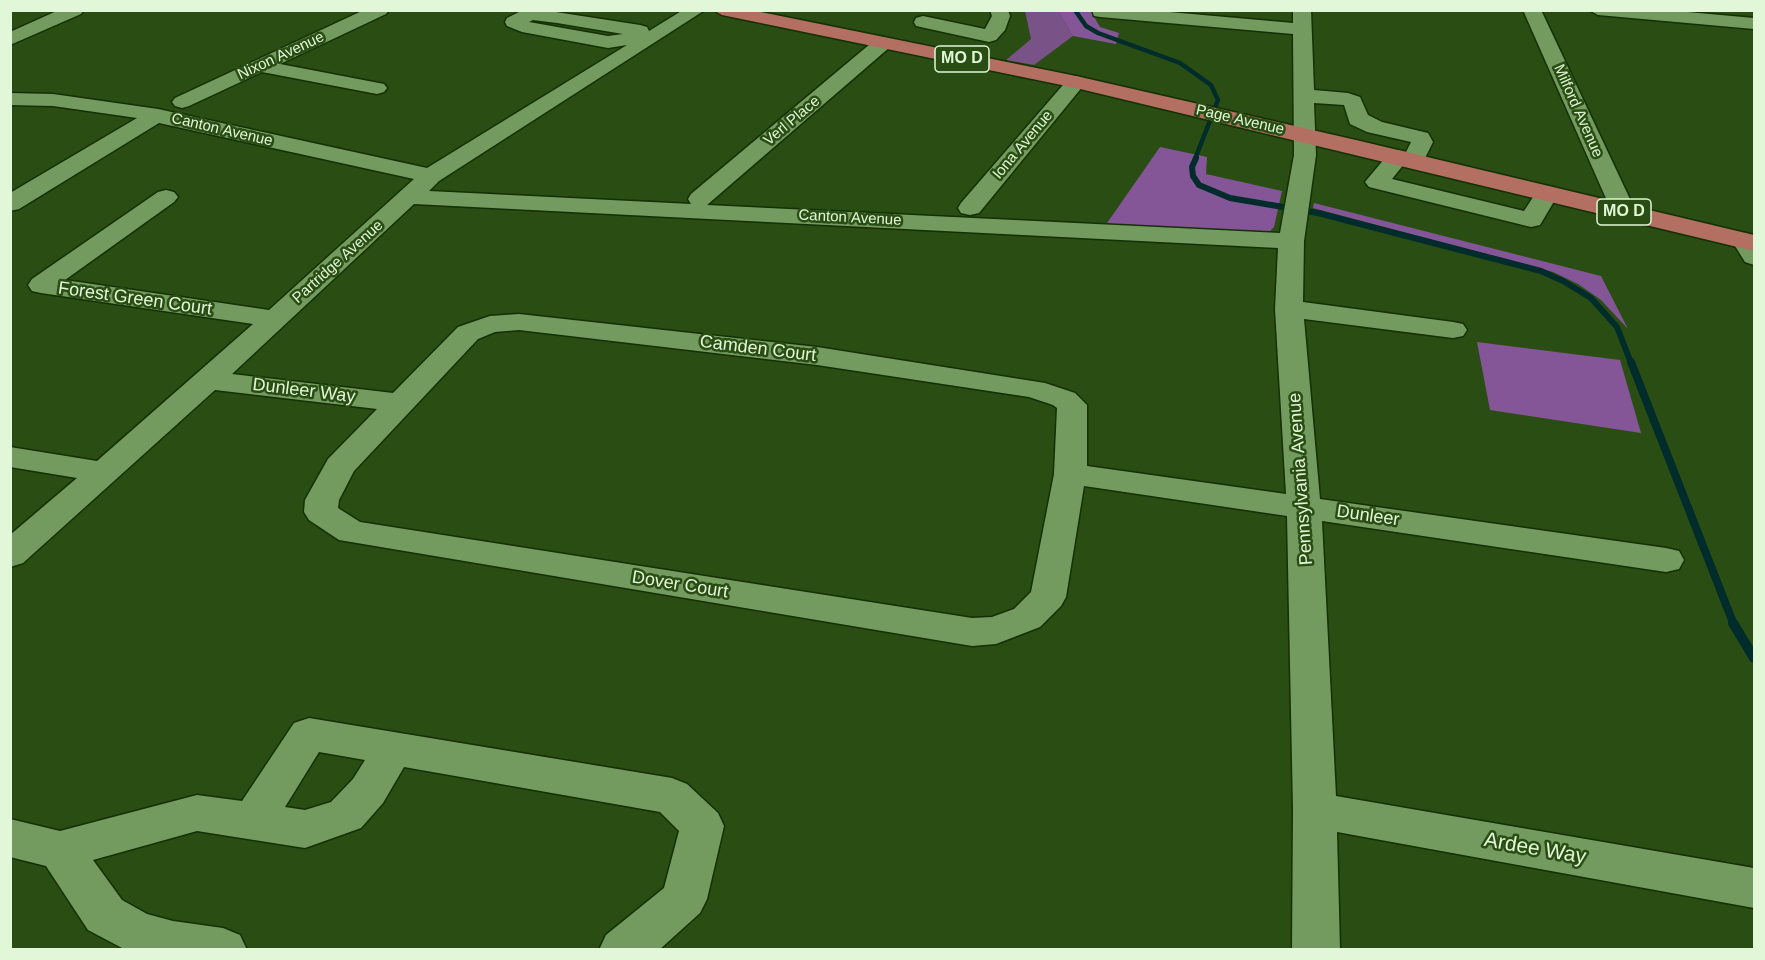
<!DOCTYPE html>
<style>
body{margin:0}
#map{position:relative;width:1765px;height:960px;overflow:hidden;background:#294d13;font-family:Arial,sans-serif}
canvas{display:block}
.frame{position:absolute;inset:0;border:12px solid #e1f7d7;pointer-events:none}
</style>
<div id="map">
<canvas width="1765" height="960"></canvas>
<div class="frame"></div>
</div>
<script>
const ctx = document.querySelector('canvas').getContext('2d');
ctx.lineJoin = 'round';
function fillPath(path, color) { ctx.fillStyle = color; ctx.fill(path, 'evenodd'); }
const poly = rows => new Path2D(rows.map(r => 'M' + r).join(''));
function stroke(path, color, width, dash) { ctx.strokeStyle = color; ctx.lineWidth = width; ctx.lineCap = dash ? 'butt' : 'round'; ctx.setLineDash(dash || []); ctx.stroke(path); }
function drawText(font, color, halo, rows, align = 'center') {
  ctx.font = font + ' Arial,sans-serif'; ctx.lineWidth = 5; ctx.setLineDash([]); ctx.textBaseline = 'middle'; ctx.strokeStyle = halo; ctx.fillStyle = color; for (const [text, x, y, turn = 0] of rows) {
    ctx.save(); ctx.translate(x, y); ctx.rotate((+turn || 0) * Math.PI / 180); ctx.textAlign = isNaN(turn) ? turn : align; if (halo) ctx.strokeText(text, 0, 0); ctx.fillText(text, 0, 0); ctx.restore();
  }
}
fillPath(poly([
 [1025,11,1058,11,1073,36,1034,65,1006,60,1031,39]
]), '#795387');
fillPath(poly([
 [1058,11,1095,11,1093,15,1100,27,1119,33,1116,44,1073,36],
 [1160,147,1207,157,1206,174,1282,191,1274,227,1269,232,1257,234,1105,226],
 [1314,203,1601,276,1628,329,1601,300,1578,284,1553,272,1313,208],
 [1477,342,1620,360,1641,433,1490,410]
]), '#855697');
stroke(poly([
 [1075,10,1086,26,1098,33,1180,63,1211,85,1218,100,1195,159]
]), '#012c2c', 4.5);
stroke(poly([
 [1196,158,1192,167,1193,176,1199,185,1230,198,1318,213,1541,271,1563,281,1591,298,1617,327,1631,363]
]), '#012c2c', 6);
stroke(poly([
 [1631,362,1734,625]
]), '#012c2c', 8);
stroke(poly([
 [1733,623,1754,658]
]), '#012c2c', 10);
const minor = poly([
 [59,10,84,10,81,14,10,45,10,32,59,10],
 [364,10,389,10,386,14,280,64,384,84,387,88,384,92,377,94,262,72,189,106,182,108,175,106,172,102,175,98,364,10],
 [523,10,543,10,640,25,647,27,649,31,683,10,705,10,439,181,429,191,691,204,688,199,691,194,876,39,883,37,890,39,893,43,890,47,707,205,1280,233,1294,155,1293,34,1100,17,1094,16,1092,10,1147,10,1293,23,1293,10,1311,10,1314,90,1348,93,1360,97,1368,115,1382,122,1428,133,1433,142,1421,166,1413,168,1404,164,1392,179,1524,211,1539,188,1547,186,1555,188,1559,193,1543,220,1540,225,1531,227,1369,187,1365,182,1390,152,1398,150,1406,152,1411,142,1367,132,1350,124,1344,105,1314,103,1316,155,1304,241,1303,302,1453,322,1463,324,1467,330,1463,336,1453,338,1304,319,1320,499,1666,548,1679,551,1684,560,1679,569,1666,572,1322,521,1336,796,1754,868,1754,908,1337,832,1340,950,1292,950,1293,810,1287,516,1084,486,1066,597,1061,606,1040,627,996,644,972,646,339,540,309,520,304,512,305,500,328,459,377,409,215,390,23,563,10,567,10,535,77,478,10,467,10,447,97,461,253,324,41,293,32,291,28,285,32,279,158,192,166,190,174,192,178,197,174,202,65,280,269,310,414,179,159,123,19,209,10,211,10,193,137,118,53,106,10,105,10,93,53,94,158,109,427,168,627,45,608,48,522,32,507,26,505,22,507,18,523,10],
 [533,20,557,23,623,34,608,36,529,22,533,20],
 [414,204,1278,248,1275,309,1286,494,1087,466,1087,405,1075,393,1045,383,817,347,519,314,490,316,458,327,393,393,232,374,414,204],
 [519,330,817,365,1029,397,1053,405,1057,408,1054,474,1031,592,1014,609,992,617,972,618,360,522,338,508,339,500,354,471,478,339,495,332,519,330],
 [990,10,1008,10,1010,16,1005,30,996,40,989,42,916,26,914,22,916,18,923,16,985,29,992,16,990,10],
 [1523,10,1541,10,1636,212,1633,217,1624,219,1615,217,1612,212,1523,10],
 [1589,10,1665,10,1754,18,1754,29,1598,15,1589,10],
 [1076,76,1083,78,1086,82,1083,86,979,213,970,215,961,213,958,208,961,203,1069,78,1076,76],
 [1745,233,1754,236,1754,265,1745,262,1732,241,1736,236,1745,233],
 [309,718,672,778,687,784,718,813,724,826,707,899,700,913,659,950,599,950,606,935,664,888,679,831,660,812,404,767,383,803,361,828,305,848,197,831,93,860,122,900,147,914,173,921,223,928,240,935,247,950,122,948,88,930,46,866,10,857,10,819,60,831,197,795,242,801,294,723,309,718],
 [319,752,365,760,353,779,331,802,305,810,285,807,319,752]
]);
const major = poly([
 [713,10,751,10,1076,76,1356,140,1754,235,1754,251,1076,88,722,15,713,10]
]);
stroke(minor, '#153004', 3);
stroke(major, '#153004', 3);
fillPath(minor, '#739b5f');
fillPath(major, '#b26f62');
drawText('15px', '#e1f7d7', '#294d13', [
 ["Nixon Avenue",281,56,-25],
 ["Milford Avenue",1578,111,66],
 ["Page Avenue",1240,120,13],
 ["Verl Place",792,121,-40],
 ["Canton Avenue",222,130,13],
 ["Iona Avenue",1023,145,-50],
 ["Canton Avenue",850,218,3],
 ["Partridge Avenue",338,262,-42]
]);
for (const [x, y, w] of [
 [962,59,54],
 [1624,212,54]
]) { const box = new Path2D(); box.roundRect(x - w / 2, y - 13, w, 26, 4.5); ctx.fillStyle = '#294d13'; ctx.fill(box); stroke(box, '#e1f7d7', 1.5); }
drawText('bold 16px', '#e1f7d7', null, [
 ["MO D",962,59],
 ["MO D",1624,212]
]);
drawText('18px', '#e1f7d7', '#294d13', [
 ["Forest Green Court",135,299,8],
 ["Camden Court",758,349,7],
 ["Dunleer Way",304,391,7],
 ["Pennsylvania Avenue",1301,479,-94],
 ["Dunleer",1368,516,8],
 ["Dover Court",680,585,9]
]);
drawText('21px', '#e1f7d7', '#294d13', [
 ["Ardee Way",1535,849,10]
]);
</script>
